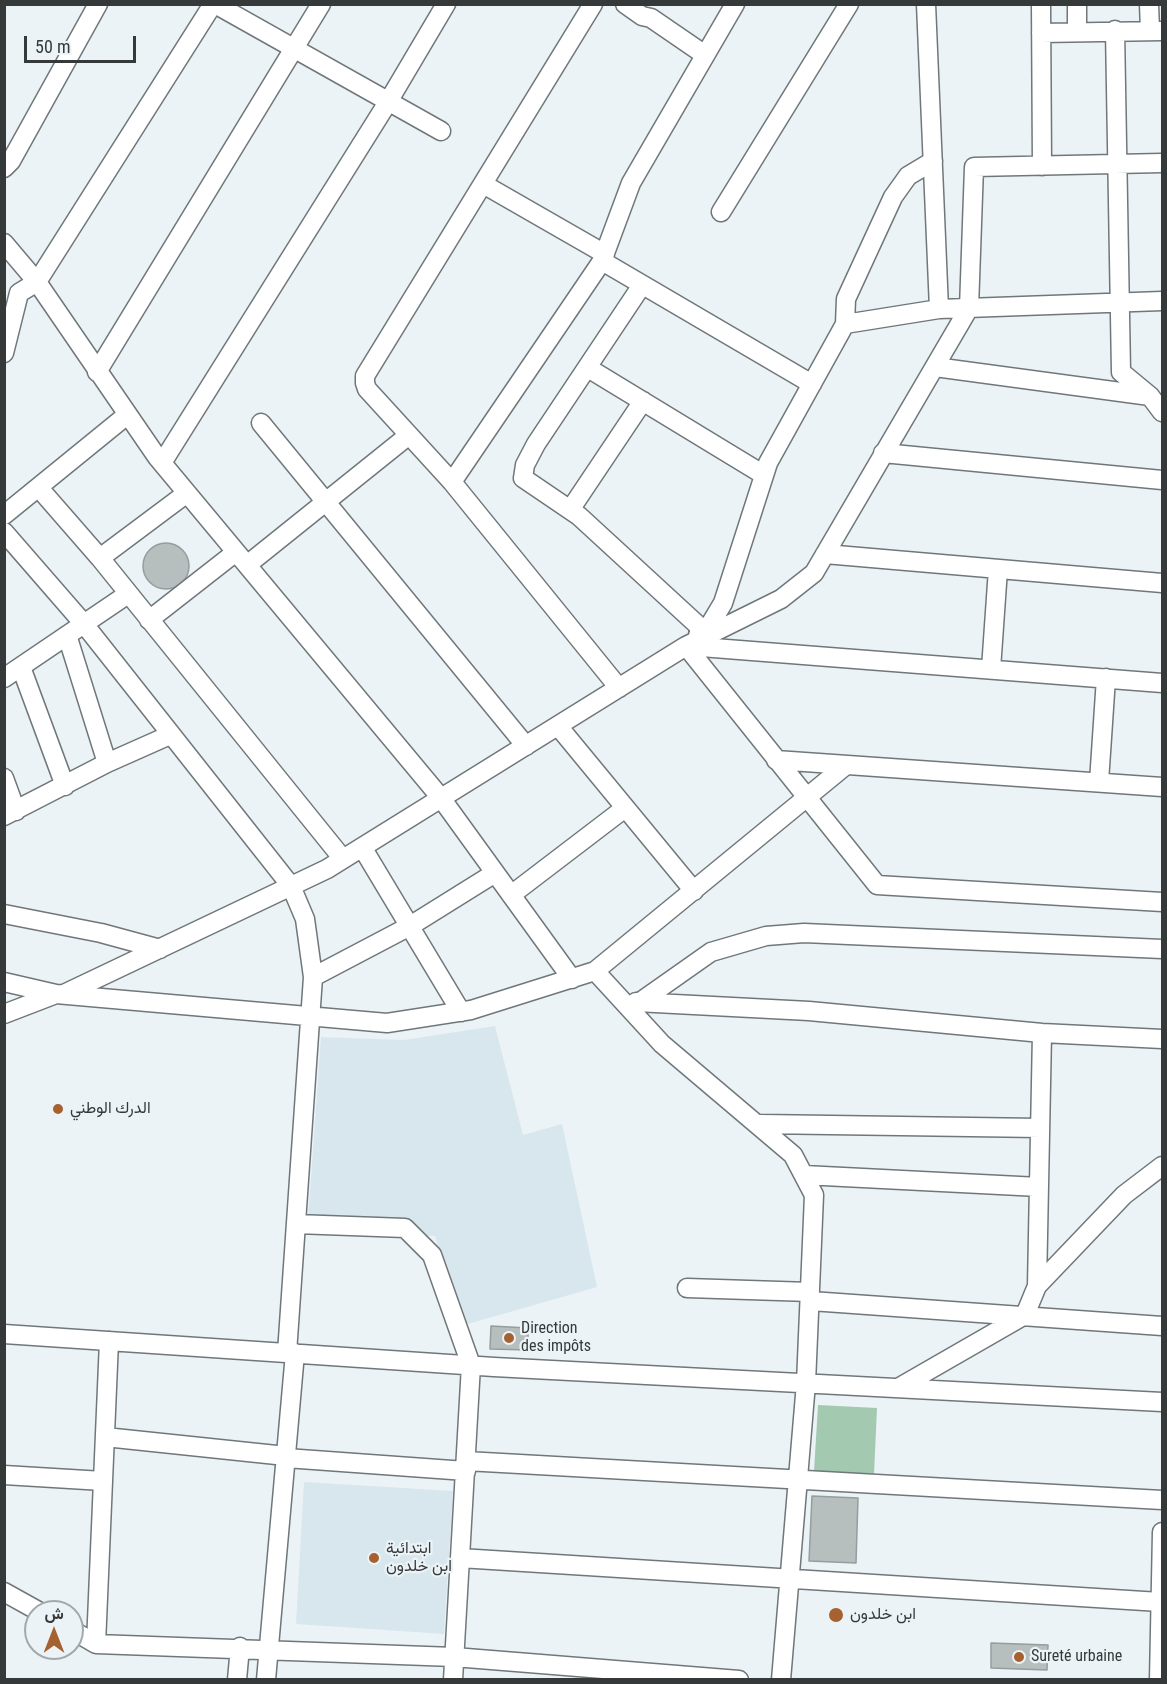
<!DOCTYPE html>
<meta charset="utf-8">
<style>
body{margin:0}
#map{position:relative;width:1167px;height:1684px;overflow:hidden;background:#ebf3f7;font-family:"Roboto Condensed",Vazirmatn,sans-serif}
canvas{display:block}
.frame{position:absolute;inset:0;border:6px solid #36393a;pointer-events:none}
.north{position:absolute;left:24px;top:1600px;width:60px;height:60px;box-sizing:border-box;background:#ebf3f7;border:2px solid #a3a9ab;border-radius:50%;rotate:0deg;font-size:16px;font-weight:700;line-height:24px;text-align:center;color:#36393a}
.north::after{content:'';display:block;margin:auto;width:21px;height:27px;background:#a56230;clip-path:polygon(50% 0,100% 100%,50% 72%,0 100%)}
.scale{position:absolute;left:24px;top:36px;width:112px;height:27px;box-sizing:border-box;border:3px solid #36393a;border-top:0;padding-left:8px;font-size:18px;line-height:21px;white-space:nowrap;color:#36393a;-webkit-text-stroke:4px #ebf3f7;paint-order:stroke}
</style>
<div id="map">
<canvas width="1167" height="1684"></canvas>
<div class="frame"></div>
<div class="north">ش</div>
<div class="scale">50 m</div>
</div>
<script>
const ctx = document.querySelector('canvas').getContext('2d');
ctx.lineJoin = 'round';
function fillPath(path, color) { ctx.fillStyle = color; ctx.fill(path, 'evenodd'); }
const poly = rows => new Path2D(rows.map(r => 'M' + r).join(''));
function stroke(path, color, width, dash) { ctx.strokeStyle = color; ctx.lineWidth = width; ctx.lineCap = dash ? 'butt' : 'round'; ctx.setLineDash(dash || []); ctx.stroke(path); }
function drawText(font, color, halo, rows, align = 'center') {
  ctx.font = font + ' "Roboto Condensed",Vazirmatn,sans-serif'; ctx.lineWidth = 4.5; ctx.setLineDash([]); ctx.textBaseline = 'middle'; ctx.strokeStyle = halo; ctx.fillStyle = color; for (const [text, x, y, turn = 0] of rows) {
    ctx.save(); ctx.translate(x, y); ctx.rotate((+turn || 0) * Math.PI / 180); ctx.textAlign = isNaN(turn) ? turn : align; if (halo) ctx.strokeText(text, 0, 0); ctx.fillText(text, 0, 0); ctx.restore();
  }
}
fillPath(poly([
 [495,1026,523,1135,562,1124,597,1287,461,1326,435,1236,307,1234,321,1037,404,1040],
 [304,1482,453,1491,444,1634,296,1624]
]), '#d8e7ee');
fillPath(poly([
 [818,1405,877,1408,874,1474,814,1471]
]), '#a3c9b1');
const building = poly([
 '143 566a23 23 0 1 1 46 0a23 23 0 1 1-46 0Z',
 [491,1326,528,1328,528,1350,490,1349,491,1326],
 [812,1496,858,1498,856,1563,809,1561,812,1496],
 [991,1643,1048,1645,1047,1670,991,1668,991,1643]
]);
fillPath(building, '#b6bebe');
stroke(building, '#959d9d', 1.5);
const minor = poly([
 [215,4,441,131],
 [593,4,365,376,365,383,367,389,452,482,619,688],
 [625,4,642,16,651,18,705,55],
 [926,4,939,309],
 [1041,4,1042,166],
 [1149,4,1150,30],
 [1115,30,1121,372,1150,396,1162,412],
 [1077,32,1077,4],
 [1041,33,1162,31],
 [4,168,11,161,98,4],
 [483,184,605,254],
 [721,212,849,4],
 [4,243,37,282,157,457,441,798,572,979],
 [602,261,812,384],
 [642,285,536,444,525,465,523,478,579,516,703,630],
 [845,324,846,299,893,197,908,176,933,161],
 [4,353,19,293,37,282,213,4],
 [935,367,1150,396],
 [588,368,764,475],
 [97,372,321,4],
 [261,423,526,746],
 [883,453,1162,480],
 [162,463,388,102,446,4],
 [452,482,602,261,631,183,735,4],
 [39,488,100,558,343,859],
 [570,510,643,401],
 [4,515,127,415],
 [4,532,84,624,291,886,305,919,313,977,287,1353],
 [825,554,1162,583],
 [100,558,187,493],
 [247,565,409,435],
 [149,620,236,552],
 [67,635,107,763],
 [698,635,711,623,723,603,768,463,845,324,939,309,1162,301],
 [686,646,877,885,1162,902],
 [688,646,1162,683],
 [21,667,65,786],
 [991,669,998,569],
 [4,678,128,594],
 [558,726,694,891],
 [776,760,1162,787],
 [4,778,16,811],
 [1099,782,1106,678],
 [4,816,107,763,170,735],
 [362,847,461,1012],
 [511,895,625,808],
 [4,914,101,933,160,949],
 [595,971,662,1044,793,1155,814,1195,806,1383,781,1680],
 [313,977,410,926,495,873],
 [4,982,56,994,387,1023,471,1010,595,971,845,766],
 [64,994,327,869,686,646,781,599,814,573,969,308,974,167,1162,163],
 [636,1002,809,1011,1042,1033,1162,1039],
 [640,1002,711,952,766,936,804,933,1162,949],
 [4,1014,56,994],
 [760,1124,1040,1128],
 [804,1175,1039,1187],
 [296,1224,405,1228,432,1255,471,1365,453,1680],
 [1037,1286,1124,1195,1162,1166],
 [687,1288,810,1292],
 [811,1301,1162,1326],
 [4,1334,494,1367,1162,1402],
 [898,1388,1025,1315,1037,1286,1042,1033],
 [105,1437,286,1456],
 [286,1458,466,1471],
 [466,1461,1162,1500],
 [4,1475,103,1481],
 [460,1558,1160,1602],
 [4,1592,40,1612],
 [72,1630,96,1644,454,1657,739,1680],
 [96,1644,109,1341],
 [237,1680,240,1647],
 [266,1680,295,1353],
 [1159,1680,1162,1532]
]);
stroke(minor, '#70777a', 21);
stroke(minor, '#fff', 18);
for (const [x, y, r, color] of [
 [58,1109,6,"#a56230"],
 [509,1338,6,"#a56230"],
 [374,1558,6,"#a56230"],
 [836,1615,8,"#a56230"],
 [1019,1657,6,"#a56230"]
]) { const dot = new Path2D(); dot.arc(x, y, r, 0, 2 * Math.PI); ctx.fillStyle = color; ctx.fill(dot); stroke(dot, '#ebf3f7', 2); }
drawText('16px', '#36393a', '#ebf3f7', [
 ["الدرك الوطني",70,1109],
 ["Direction",521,1329],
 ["des impôts",521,1347],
 ["ابتدائية",386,1549],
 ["ابن خلدون",386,1567],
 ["ابن خلدون",850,1615],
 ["Sureté urbaine",1031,1657]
], 'left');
</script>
